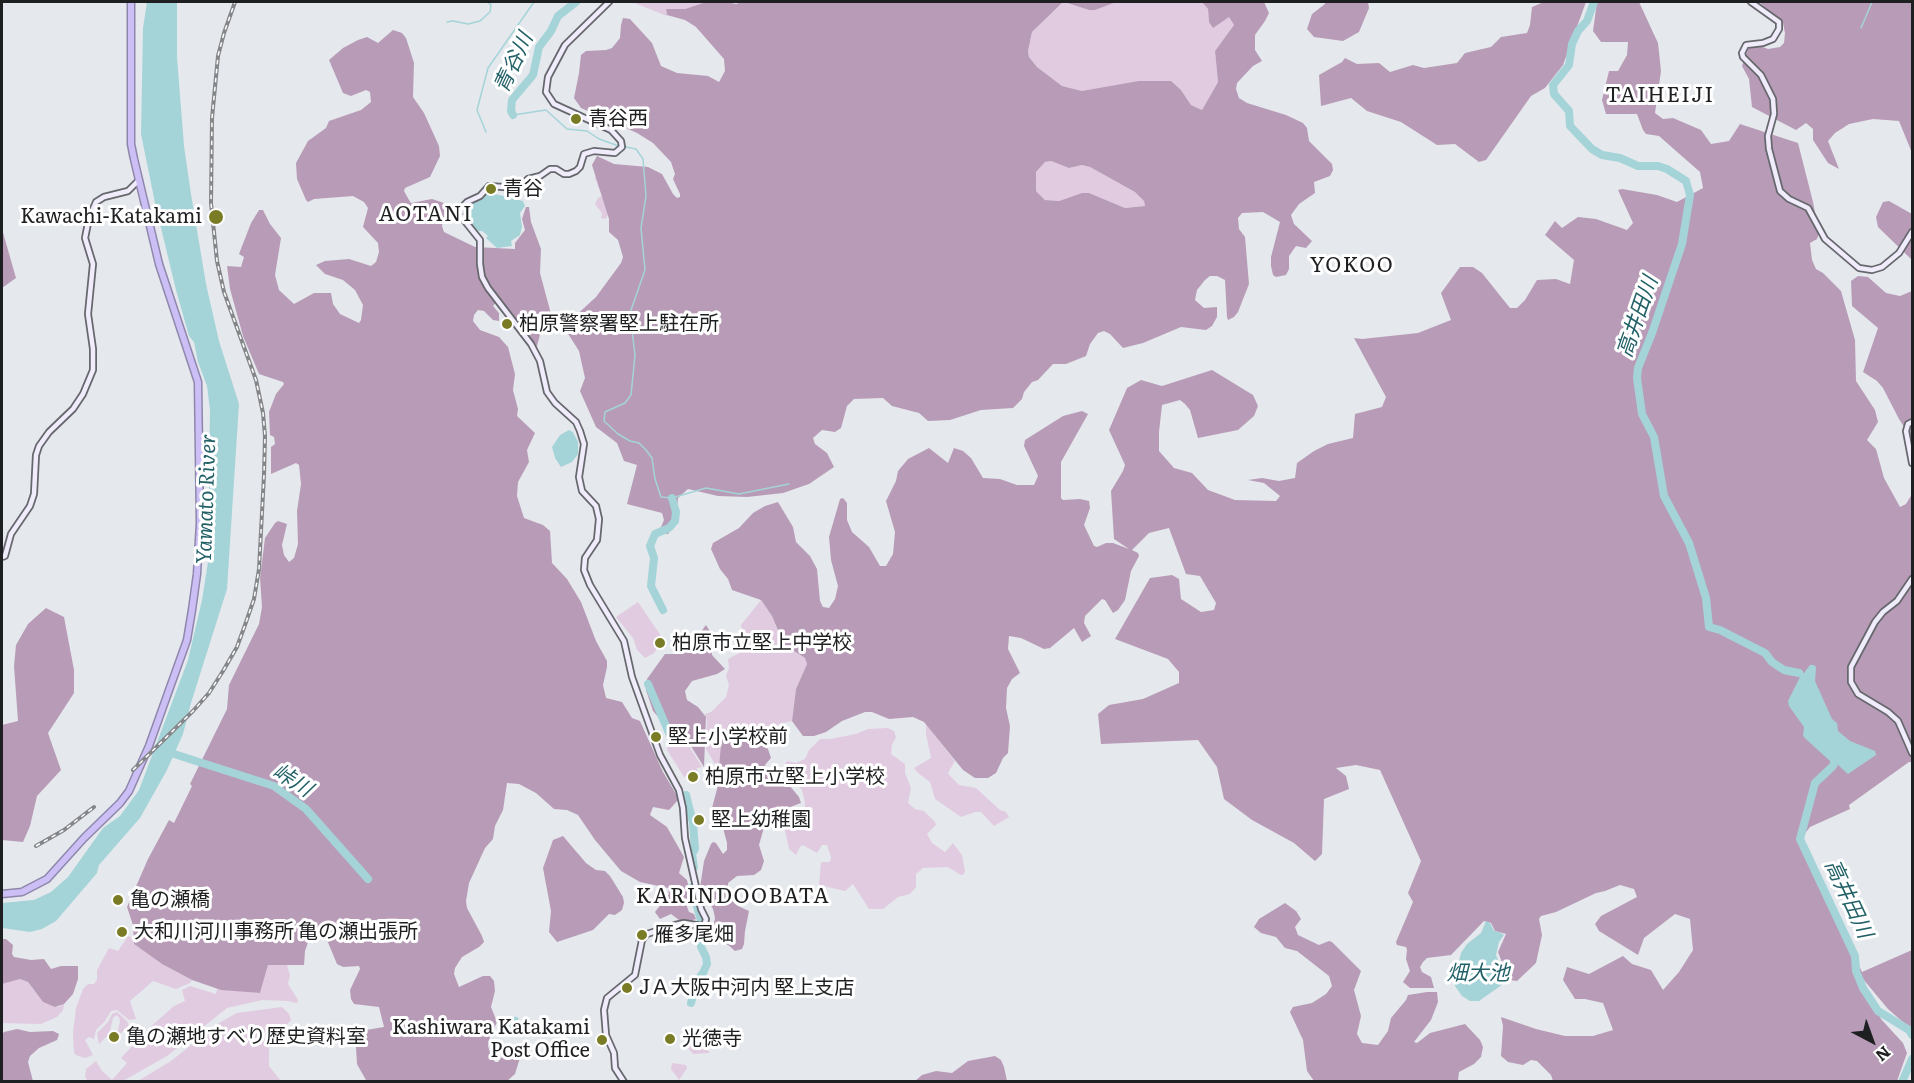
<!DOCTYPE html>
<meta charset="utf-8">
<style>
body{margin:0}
#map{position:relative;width:1914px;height:1083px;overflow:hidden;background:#e5e8ed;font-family:Literata,serif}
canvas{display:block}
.frame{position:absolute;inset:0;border:3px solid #1e1f21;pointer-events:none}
.north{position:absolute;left:1842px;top:1011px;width:60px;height:60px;-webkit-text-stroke:4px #fff;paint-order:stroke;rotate:139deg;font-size:16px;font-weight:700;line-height:24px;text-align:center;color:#1e1f21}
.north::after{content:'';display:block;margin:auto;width:21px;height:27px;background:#1e1f21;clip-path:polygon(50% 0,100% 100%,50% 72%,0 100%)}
</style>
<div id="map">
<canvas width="1914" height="1083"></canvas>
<div class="frame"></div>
<div class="north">N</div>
</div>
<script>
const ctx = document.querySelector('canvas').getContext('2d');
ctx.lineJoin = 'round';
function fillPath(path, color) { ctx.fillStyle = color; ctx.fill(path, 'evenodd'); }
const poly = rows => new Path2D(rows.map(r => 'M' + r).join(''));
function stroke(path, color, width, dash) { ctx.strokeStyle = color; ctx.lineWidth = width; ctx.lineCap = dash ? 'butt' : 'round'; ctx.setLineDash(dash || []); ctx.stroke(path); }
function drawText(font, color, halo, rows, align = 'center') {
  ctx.font = font + ' Literata,"Noto Sans JP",serif'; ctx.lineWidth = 6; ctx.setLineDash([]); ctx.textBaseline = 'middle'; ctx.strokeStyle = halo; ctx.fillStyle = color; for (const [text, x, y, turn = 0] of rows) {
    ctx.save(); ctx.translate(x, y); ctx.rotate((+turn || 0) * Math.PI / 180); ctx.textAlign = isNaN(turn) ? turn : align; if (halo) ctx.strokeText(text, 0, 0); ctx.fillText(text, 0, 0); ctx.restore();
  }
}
fillPath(poly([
 [632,2,706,2,685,9,666,9,667,16],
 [1063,2,1089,10,1116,2,1202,2,1208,9,1209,22,1229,17,1234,25,1215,51,1218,82,1202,110,1191,105,1181,90,1082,91,1062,86,1037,67,1029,57,1028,51,1032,32],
 [1051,161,1069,168,1082,165,1090,167,1135,192,1144,201,1145,206,1125,208,1089,193,1082,193,1059,201,1045,200,1036,191,1036,172,1045,162],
 [596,174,611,208,606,219,601,218,602,213,595,204,598,198,602,196,595,178],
 [761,600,772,616,781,640,789,649,805,658,807,664,796,689,792,721,779,724,771,730,767,746,746,736,722,734,719,771,706,749,707,720,705,714,711,712,726,697,729,685,726,676,729,668,728,659,745,650,746,643,741,625],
 [638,602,663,639,654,653,645,658,637,650,633,638,616,617],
 [926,724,955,761,948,773,950,776,959,785,976,788,1000,810,1006,812,1009,817,994,826,981,812,975,812,961,817,935,799,930,782,918,773,914,768,931,758,926,734],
 [888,728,894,731,896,737,892,745,891,754,905,764,905,773,911,788,908,803,915,809,924,811,935,822,936,825,927,834,932,843,945,852,953,843,962,855,965,871,964,874,961,875,948,867,923,868,916,874,916,887,910,894,898,897,883,909,869,909,853,884,845,891,819,885,821,862,830,862,831,857,827,845,822,845,817,853,803,845,800,847,796,855,789,849,785,830,787,824,804,810,805,803,802,790,788,774,785,764,787,761,796,763,805,759,809,750,820,739,830,739,856,734,868,729],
 [668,745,689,746,702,767,697,768,697,771,684,777,667,750],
 [128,936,132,938,134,944,162,964,192,980,190,983,176,989,153,981,130,1001,136,1019,129,1020,117,1010,111,1011,105,1021,96,1030,94,1039,89,1037,85,1040,93,1055,85,1058,76,1055,74,1053,73,1033,76,1008,83,989,88,984,94,984,97,980,97,970,109,948,118,951],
 [268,965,287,965,290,975,288,984,298,1000,297,1003,288,1001,262,1000,227,1008,167,1056,123,1081,88,1081,85,1077,86,1069,96,1061,102,1071,112,1080,127,1063,121,1058,147,1030,174,1006,185,1001,182,990,190,986,216,994,217,989,260,993],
 [20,979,28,982,43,1002,58,1007,64,1004,63,1010,57,1017,41,1024,2,1023,2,984],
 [282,1007,289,1014,291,1020,272,1041,269,1050,269,1066,281,1081,138,1081,171,1061,219,1023,237,1013],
 [117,1012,127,1021,129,1026,116,1037,120,1022,119,1017,116,1015,113,1018,109,1034,99,1044,97,1033,108,1022,112,1014],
 [688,1040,699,1046,702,1044,710,1053,693,1054,688,1048],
 [672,1063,686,1065,687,1068,679,1080,671,1069]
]), '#e1cbe0');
fillPath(poly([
 [706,2,727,2,736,4,742,2,1063,2,1032,32,1028,51,1029,57,1037,67,1062,86,1082,91,1139,81,1171,81,1181,90,1191,105,1202,110,1218,82,1215,51,1234,25,1229,17,1213,28,1209,22,1208,9,1202,2,1264,2,1269,13,1265,21,1255,35,1255,50,1262,61,1253,66,1237,83,1236,89,1239,98,1247,103,1286,115,1303,123,1307,128,1309,141,1332,164,1333,170,1330,176,1314,182,1315,193,1299,204,1291,215,1294,224,1312,241,1306,248,1296,246,1289,256,1289,269,1286,275,1276,277,1273,275,1271,266,1271,257,1280,222,1263,212,1242,213,1238,218,1239,229,1245,237,1249,284,1238,312,1234,317,1228,320,1227,317,1225,280,1217,276,1210,276,1205,280,1197,290,1195,300,1204,308,1217,307,1217,317,1212,326,1206,330,1181,327,1143,343,1123,348,1110,334,1104,331,1098,333,1090,344,1086,356,1066,364,1053,364,1038,380,1032,382,1024,392,1022,399,1013,408,981,410,950,420,928,421,919,413,892,406,883,398,854,399,847,406,841,428,835,432,822,430,813,438,815,444,827,453,834,467,809,484,783,493,747,497,718,496,688,489,678,498,676,524,668,534,662,534,659,532,664,520,662,513,627,504,637,465,624,461,617,443,596,427,580,391,585,378,579,351,565,329,572,319,596,297,621,263,623,257,618,240,609,232,609,219,592,165,597,156,614,164,648,167,662,174,673,194,677,198,680,197,680,194,673,179,675,174,671,162,653,143,637,133,581,108,574,98,579,73,581,55,586,51,606,50,612,48,620,38,621,25,623,18,630,19,652,43,661,66,677,73,708,76,719,82,725,71,724,59,696,27,685,20,667,15,666,9,685,9],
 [1051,161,1069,168,1082,165,1090,167,1135,192,1144,201,1145,206,1125,208,1089,193,1082,193,1059,201,1045,200,1036,191,1036,172,1045,162],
 [1064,2,1116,2,1095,10,1089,10],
 [1325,2,1368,2,1369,8,1359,32,1343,41,1314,37,1307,29,1312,14,1325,4],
 [1544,2,1586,2,1563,65,1545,88,1531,96,1486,160,1479,162,1455,144,1437,145,1401,122,1367,111,1351,98,1321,106,1319,75,1342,62,1345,58,1357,64,1379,63,1390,72,1413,65,1424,68,1457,63,1465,53,1491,47,1501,37,1527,33,1530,25,1532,7],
 [1597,2,1639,2,1658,43,1661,71,1655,113,1663,119,1673,118,1701,130,1711,144,1729,141,1740,124,1798,143,1813,202,1819,233,1817,239,1810,243,1812,260,1816,269,1823,273,1841,291,1855,340,1856,381,1875,410,1878,422,1867,440,1876,449,1884,478,1900,507,1906,504,1912,494,1912,762,1909,762,1849,805,1850,809,1810,827,1799,841,1862,972,1912,950,1912,1030,1888,1009,1863,979,1881,1019,1903,1043,1907,1053,1897,1081,1553,1081,1551,1075,1537,1061,1531,1060,1523,1065,1508,1062,1501,1056,1503,1026,1501,1017,1536,1029,1565,1036,1593,1036,1613,1030,1603,1003,1585,999,1575,999,1563,980,1567,967,1589,974,1623,956,1632,964,1651,970,1663,990,1679,972,1693,950,1690,919,1675,914,1644,938,1638,955,1599,931,1595,924,1601,916,1637,897,1634,889,1620,885,1605,891,1596,893,1556,912,1541,916,1539,919,1542,935,1536,963,1517,981,1509,980,1498,952,1506,934,1495,931,1491,923,1484,921,1451,955,1427,958,1423,962,1420,967,1422,972,1431,977,1434,988,1410,988,1403,982,1410,971,1406,959,1407,950,1406,947,1397,945,1396,942,1413,902,1408,893,1421,861,1380,770,1356,765,1336,768,1346,776,1349,789,1324,799,1322,854,1315,861,1294,843,1252,820,1224,799,1217,767,1198,740,1101,744,1098,714,1109,705,1143,699,1179,683,1179,672,1168,659,1115,639,1150,578,1172,575,1179,579,1181,599,1201,612,1214,610,1216,603,1200,576,1186,574,1169,528,1149,533,1132,550,1138,553,1139,556,1131,571,1125,600,1118,610,1113,613,1105,600,1102,599,1085,616,1084,623,1091,636,1082,642,1074,628,1050,648,1044,649,1021,638,1009,636,1008,649,1020,673,1012,679,1007,688,1006,708,1010,726,1008,753,1003,758,996,773,988,778,975,778,963,770,924,722,913,717,889,719,872,712,865,712,842,721,826,732,814,736,803,736,792,721,796,689,807,664,805,658,784,645,772,616,761,600,732,590,728,579,720,569,711,549,713,543,739,528,753,513,765,506,778,502,793,527,796,542,810,556,817,569,820,601,823,607,829,608,835,599,838,586,831,560,829,537,840,499,843,498,847,503,847,520,852,532,869,547,880,566,886,566,893,554,895,532,886,501,896,481,898,471,908,459,929,448,948,463,954,448,963,451,971,458,983,478,1000,479,1017,485,1034,485,1038,476,1024,446,1025,440,1063,416,1082,411,1088,414,1061,462,1061,498,1063,500,1080,499,1089,501,1090,508,1084,525,1094,546,1097,547,1106,543,1113,543,1129,549,1114,539,1111,491,1123,471,1125,465,1109,430,1127,388,1141,380,1162,386,1212,370,1253,395,1258,406,1254,416,1238,430,1198,438,1190,410,1185,404,1180,400,1162,405,1159,432,1159,451,1174,468,1192,473,1208,490,1235,500,1276,501,1280,496,1264,483,1248,480,1262,478,1279,481,1295,478,1297,463,1314,451,1328,444,1353,438,1355,414,1382,407,1386,397,1354,338,1362,339,1418,333,1451,320,1441,293,1460,267,1473,267,1482,273,1510,308,1517,308,1525,300,1537,280,1556,279,1570,284,1574,260,1545,235,1555,221,1562,228,1578,217,1596,219,1627,230,1633,223,1618,190,1622,189,1657,195,1677,202,1703,188,1700,172,1659,136,1646,134,1643,130,1637,114,1606,114,1602,100,1609,71,1618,71,1627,55,1628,42,1601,42,1593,31],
 [1759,2,1912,2,1912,153,1899,121,1873,119,1849,124,1835,133,1828,141,1839,169,1828,163,1813,140,1813,129,1806,123,1796,130,1752,107,1749,79,1742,66,1749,47,1757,45,1768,49,1780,47,1784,43,1785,33,1783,23],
 [393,30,402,33,406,38,414,63,413,97,424,113,439,146,440,156,430,177,405,188,404,191,409,200,411,203,432,199,444,203,450,210,450,213,443,221,442,226,444,232,475,247,515,249,515,243,525,230,522,219,526,207,529,207,531,222,541,249,540,273,551,314,541,331,537,346,535,347,499,299,493,306,499,313,499,321,493,320,484,311,478,310,474,315,473,321,480,330,499,337,508,347,515,374,513,390,518,409,517,416,535,433,527,450,529,462,518,482,517,496,524,518,543,525,550,531,552,563,567,579,581,602,596,641,607,661,607,667,603,685,606,698,622,702,632,718,640,721,663,772,679,799,669,810,653,807,650,815,667,827,684,857,679,873,687,880,691,896,685,901,689,912,694,914,696,919,683,923,671,914,660,919,655,912,669,894,668,888,640,882,621,871,595,840,578,815,567,810,554,809,536,793,519,784,507,783,503,810,495,826,493,839,485,848,469,883,466,901,467,908,482,936,484,942,479,947,462,957,455,968,454,974,459,987,483,976,490,976,494,981,495,991,491,1007,497,1022,490,1037,488,1046,491,1056,495,1062,498,1062,510,1046,519,1045,524,1053,519,1061,515,1074,506,1082,367,1082,357,1064,356,1047,360,1031,384,1027,379,1007,354,1004,351,999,350,990,360,969,359,966,343,967,337,964,324,933,311,934,305,951,304,965,268,965,260,993,221,990,192,980,162,964,134,944,133,925,127,907,148,859,169,820,174,823,192,786,190,784,227,709,229,685,259,624,262,607,260,578,265,538,275,523,278,521,287,524,282,545,284,555,289,562,294,558,298,544,297,511,301,484,299,465,296,463,271,474,271,447,275,444,274,437,270,435,269,412,276,394,284,384,283,382,259,374,243,336,230,289,227,266,241,267,244,257,239,254,251,223,259,210,263,210,270,224,281,238,275,275,279,290,294,304,314,293,331,293,333,304,340,314,359,323,361,320,363,305,355,290,343,280,325,274,316,265,325,261,349,259,371,266,376,262,379,252,378,243,363,227,368,208,364,202,353,196,314,199,308,202,306,200,297,179,296,163,308,141,326,128,329,121,361,110,371,102,370,92,366,90,351,96,343,93,329,60,343,48,358,40,367,37,378,43],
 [1889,201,1912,214,1912,260,1878,227,1876,217,1883,202],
 [2,229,16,278,2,288],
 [1858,276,1868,277,1886,293,1900,296,1912,291,1912,439,1899,419,1883,388,1877,381,1863,372,1878,328,1852,306,1851,281],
 [46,608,64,617,74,670,74,693,48,733,61,770,37,796,30,826,23,842,2,840,2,725,18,721,14,666,16,645,28,624],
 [706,625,713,636,711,645,712,655,725,669,717,674,692,681,685,691,687,700,698,707,706,717,704,767,689,743,672,743,661,720,653,711,646,690,647,679,665,654,680,654,689,648],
 [728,726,731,726,767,746,771,758,765,765,767,774,775,779,785,780,799,797,801,803,774,813,765,824,759,845,764,861,761,870,754,875,737,876,728,883,728,893,731,899,738,906,749,911,745,931,744,944,742,949,735,951,728,945,716,942,711,938,715,918,713,909,700,888,704,861,711,844,713,842,716,843,723,854,727,850,727,843,722,824,713,815,712,808,717,789,722,734],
 [563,836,586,863,596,870,605,871,610,876,623,897,624,903,622,910,615,915,609,914,593,930,557,942,549,932,551,911,543,868,553,840],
 [1285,903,1296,911,1301,919,1295,927,1298,935,1319,945,1329,941,1332,942,1361,971,1354,990,1361,1016,1357,1034,1362,1043,1378,1045,1388,1031,1391,1018,1406,1000,1408,995,1427,992,1437,992,1438,1002,1431,1020,1414,1042,1417,1043,1430,1033,1465,1024,1480,1040,1483,1047,1481,1057,1474,1064,1459,1072,1458,1081,1314,1081,1307,1071,1303,1040,1290,1012,1293,1007,1312,1003,1326,994,1332,986,1329,976,1297,951,1285,948,1276,937,1261,933,1254,927,1259,919],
 [2,939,6,939,13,945,12,954,14,957,31,960,44,959,51,969,61,966,78,966,78,979,73,994,64,1004,55,1007,43,1002,28,982,20,979,2,984],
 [17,1029,30,1032,53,1031,59,1034,57,1040,39,1048,30,1056,28,1062,33,1081,2,1081,2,1035,4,1032],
 [995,1056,1001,1060,1004,1067,1007,1081,915,1081,922,1075,936,1071,952,1073,968,1061]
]), '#b89cb7');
fillPath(poly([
 [147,2,177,2,177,57,184,146,191,194,206,284,219,341,239,404,227,589,191,703,183,734,167,770,140,818,99,865,97,873,56,921,42,929,30,932,2,928,2,903,34,900,51,892,68,877,103,828,120,816,139,790,188,660,202,600,208,562,210,410,207,386,198,362,194,342,189,336,176,290,155,203,141,134,143,28],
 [487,192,523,201,525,206,520,213,522,227,520,235,511,241,512,246,497,248,486,238,488,236,482,231,478,231,471,225,474,221,467,214,463,217,462,216,463,208,467,204,481,198],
 [569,430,573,432,578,442,578,454,572,462,561,467,555,458,552,447,560,435],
 [1810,665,1814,665,1816,667,1815,681,1832,719,1837,723,1838,731,1850,741,1875,751,1876,755,1848,774,1838,765,1830,766,1830,761,1808,741,1803,736,1804,727,1789,706,1788,701,1800,677,1798,674,1804,673],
 [1486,921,1490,923,1494,931,1499,932,1504,935,1499,942,1496,955,1506,982,1479,1001,1470,1001,1462,996,1455,986,1457,969,1461,953,1467,944,1481,933],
 [504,1016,517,1017,519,1019,515,1022,519,1026,513,1033,506,1031,506,1027,503,1024]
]), '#a5d4d8');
stroke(poly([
 [447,22,453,21,468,24,480,21,490,12,491,5,488,2],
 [1861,28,1872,2],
 [513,115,546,110,567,129,587,131,599,139,616,145,636,149,643,159,646,196,641,228,645,270,630,313,635,355,631,395,625,403,605,412,604,421,618,434,630,441,639,443,646,450,652,458,655,479,661,497,672,498,706,488,739,494,789,484],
 [486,132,477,110,488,68,534,2]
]), '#a5d4d8', 1.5);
stroke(poly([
 [1594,2,1587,21,1578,31,1572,44,1569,65,1553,85,1554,94,1569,111,1570,126,1592,149,1602,155,1620,158,1638,166,1658,166,1667,169,1686,181,1690,195,1682,244,1652,333,1638,368,1637,378,1642,414,1654,437,1664,496,1689,543,1706,598,1709,627,1720,630,1765,653,1772,662,1784,670,1799,673],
 [513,115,511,111,512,100,533,75,539,47,551,31,558,16,576,2],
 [663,610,651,586,654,558,650,546,655,534,669,528,675,521,676,512,672,498],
 [648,684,672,740],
 [171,753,274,786,306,809,368,879],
 [1833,766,1815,783,1800,839,1855,956,1856,971,1863,988,1878,1011,1909,1030,1912,1035],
 [686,795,693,823,695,849,692,854,694,867],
 [691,1003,697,981,703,973,707,964,706,957,701,947,701,921,692,887],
 [1902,1082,1912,1059]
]), '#a5d4d8', 8);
const secondary = poly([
 [609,2,565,45,548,77,546,92,554,104,611,130,621,141,622,147,615,153,594,151,584,154,580,167,576,171,569,174,564,174,556,169,550,169,540,176,528,179,517,188,489,186,480,196,467,202,462,207,460,215,480,240,480,264,482,277,488,288,531,344,540,361,547,392,555,403,576,422,580,431,584,444,579,477,582,491,596,506,599,519,597,540,585,558,584,570,590,585,624,641,632,677,660,755,679,790,683,808,685,838,701,909,706,919,705,923,702,926,684,923,675,925,647,934,642,940,635,975,607,998,604,1010,606,1035,614,1053,615,1068,624,1082],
 [1751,2,1779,22,1779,29,1773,39,1763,43,1746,45,1742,53,1743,57,1761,75,1773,99,1774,114,1768,136,1769,149,1780,191,1789,199,1808,208,1825,239,1859,268,1872,270,1882,267,1899,253,1912,232],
 [1912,422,1908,424,1906,431,1912,463],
 [2,557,5,556,11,534,30,506,34,494,36,455,39,446,49,432,73,409,83,394,93,370,93,349,88,314,93,264,85,238,89,218,96,202,104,197,128,191,139,180],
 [1912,579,1897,601,1883,612,1875,622,1851,667,1851,682,1858,694,1888,712,1898,721,1912,753]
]);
const highway = poly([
 [2,894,22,892,47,879,84,838,120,803,129,791,149,746,187,640,192,610,197,574,200,523,198,382,159,264,134,159,131,144,131,2]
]);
stroke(secondary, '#66686d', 8);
stroke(highway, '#8f87ab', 9);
stroke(secondary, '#f0ecfc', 4.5);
stroke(highway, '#ccbff6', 6);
const rail = poly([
 [133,770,193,711,209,693,223,671,237,647,245,625,254,599,259,569,264,475,265,436,263,413,256,380,224,292,217,261,211,203,212,118,218,56,224,33,235,2],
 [36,846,64,830,94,807]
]);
stroke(rail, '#84868a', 4);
stroke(rail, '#fff', 1.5, [4.5]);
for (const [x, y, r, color] of [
 [576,119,6,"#7a7c25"],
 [491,189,6,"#7a7c25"],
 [216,217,8,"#7a7c25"],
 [507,324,6,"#7a7c25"],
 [660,643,6,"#7a7c25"],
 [656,737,6,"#7a7c25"],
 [693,777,6,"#7a7c25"],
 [699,820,6,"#7a7c25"],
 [118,900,6,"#7a7c25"],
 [122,932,6,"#7a7c25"],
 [642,935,6,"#7a7c25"],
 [627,988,6,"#7a7c25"],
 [114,1037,6,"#7a7c25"],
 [670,1039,6,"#7a7c25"],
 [602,1040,6,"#7a7c25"]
]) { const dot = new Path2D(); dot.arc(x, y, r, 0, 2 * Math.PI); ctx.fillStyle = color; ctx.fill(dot); stroke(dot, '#fff', 2); }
drawText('20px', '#1e1f21', '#fff', [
 ["青谷西",588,119],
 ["青谷",503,189],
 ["Kawachi-Katakami",202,217,"right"],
 ["柏原警察署堅上駐在所",519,324],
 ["柏原市立堅上中学校",672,643],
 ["堅上小学校前",668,737],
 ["柏原市立堅上小学校",705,777],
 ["堅上幼稚園",711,820],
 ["亀の瀬橋",130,900],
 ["大和川河川事務所 亀の瀬出張所",134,932],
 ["雁多尾畑",654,935],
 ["JＡ大阪中河内 堅上支店",639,988],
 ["Kashiwara Katakami",590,1028,"right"],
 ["Post Office",590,1051,"right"],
 ["亀の瀬地すべり歴史資料室",126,1037],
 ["光徳寺",682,1039]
], 'left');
drawText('italic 21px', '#226167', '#fff', [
 ["青谷川",514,63,-65],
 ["高井田川",1638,317,-71],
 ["Yamato River",207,499,-88],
 ["峠川",292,781,32],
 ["高井田川",1848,899,65],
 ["畑大池",1478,974]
]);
ctx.letterSpacing = '1.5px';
drawText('21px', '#1e1f21', '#fff', [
 ["TAIHEIJI",1660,96],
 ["AOTANI",426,215],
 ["YOKOO",1352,266],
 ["KARINDOOBATA",733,897]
]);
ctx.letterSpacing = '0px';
</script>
